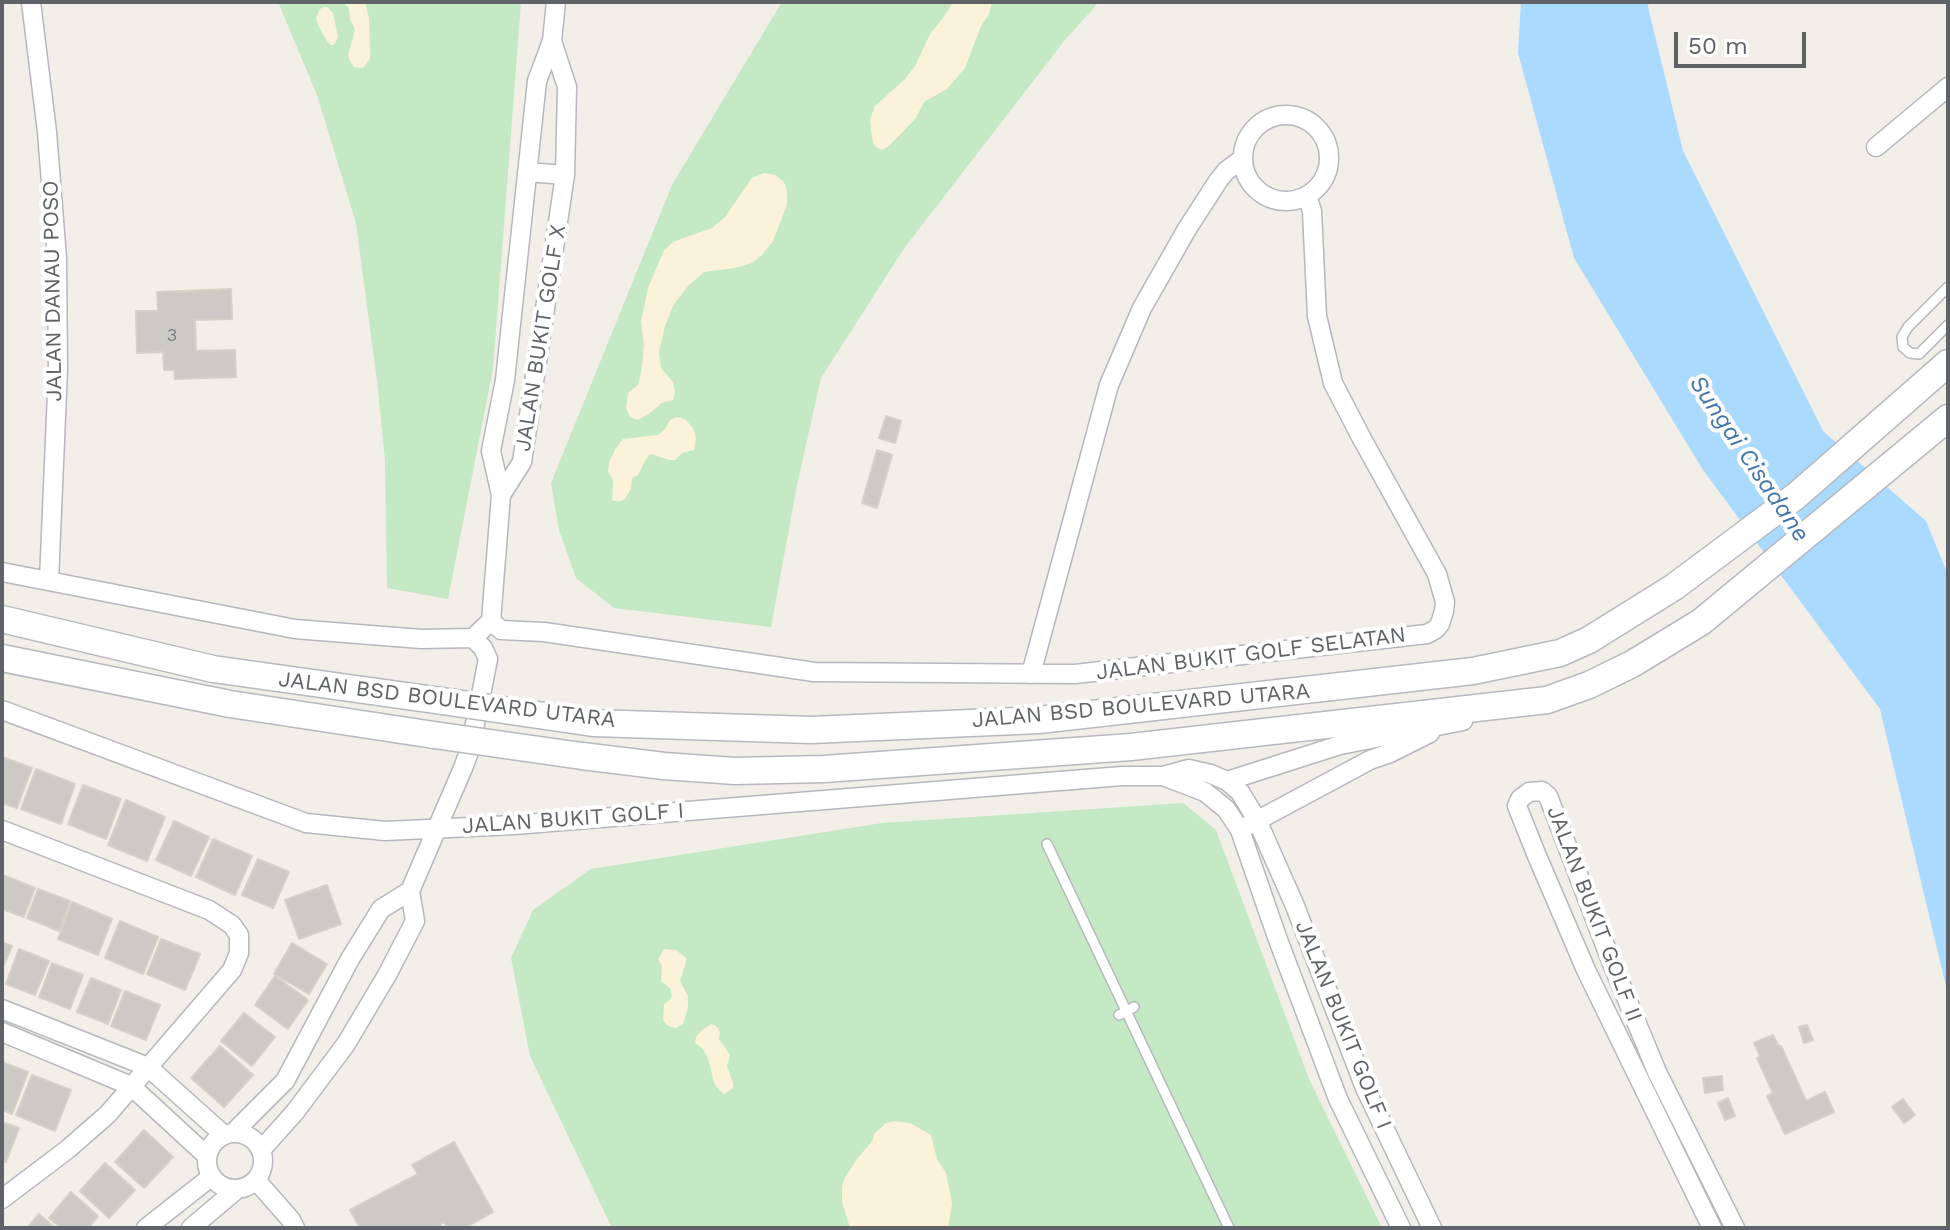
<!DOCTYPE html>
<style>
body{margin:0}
#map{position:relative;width:1950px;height:1230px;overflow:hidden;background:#f1efe8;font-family:"Work Sans",sans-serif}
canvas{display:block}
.frame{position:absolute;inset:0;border:4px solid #5f6368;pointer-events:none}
.scale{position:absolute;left:1674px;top:32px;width:132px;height:36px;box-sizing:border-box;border:4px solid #5f6368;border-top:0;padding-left:10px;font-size:24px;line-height:28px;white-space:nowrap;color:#5f6368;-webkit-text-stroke:6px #fff;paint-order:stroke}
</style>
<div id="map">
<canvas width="1950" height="1230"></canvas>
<div class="frame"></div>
<div class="scale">50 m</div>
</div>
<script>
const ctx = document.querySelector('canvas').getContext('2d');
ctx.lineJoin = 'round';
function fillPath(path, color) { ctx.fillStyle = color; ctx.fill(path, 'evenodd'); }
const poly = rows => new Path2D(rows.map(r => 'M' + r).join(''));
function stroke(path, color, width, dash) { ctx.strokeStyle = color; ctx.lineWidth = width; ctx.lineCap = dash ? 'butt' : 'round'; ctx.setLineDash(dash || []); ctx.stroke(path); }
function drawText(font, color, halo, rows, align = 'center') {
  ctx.font = font + ' "Work Sans",sans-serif'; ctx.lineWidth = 8; ctx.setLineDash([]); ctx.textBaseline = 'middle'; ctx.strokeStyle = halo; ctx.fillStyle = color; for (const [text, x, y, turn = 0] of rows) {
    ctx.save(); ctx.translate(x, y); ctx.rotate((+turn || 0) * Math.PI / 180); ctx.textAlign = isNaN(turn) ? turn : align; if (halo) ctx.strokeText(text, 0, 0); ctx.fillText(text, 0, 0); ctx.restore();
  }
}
fillPath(poly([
 [278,2,521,2,493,369,448,599,387,588,385,460,377,381,356,223,317,95],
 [782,2,1099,2,1065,40,905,247,821,378,797,485,771,627,614,608,576,578,559,530,551,483,672,185],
 [1183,803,1216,830,1309,1079,1382,1228,612,1228,530,1056,511,958,533,910,591,869,882,823]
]), '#c5e8c5');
fillPath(poly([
 [342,2,365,2,369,18,370,53,370,59,363,68,354,67,350,61,348,55,355,30,350,19,349,8],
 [953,2,992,2,989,14,981,26,965,68,947,89,924,102,916,118,889,146,882,150,876,147,873,142,871,130,870,119,875,106,904,80,915,66,930,34,943,18],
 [324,7,327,7,333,13,338,37,334,45,331,45,327,41,319,27,316,18,320,9],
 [764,173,775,175,784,182,787,191,787,205,773,241,762,255,752,263,735,268,704,272,688,286,674,304,665,326,659,351,661,368,673,382,675,392,673,400,662,403,650,413,638,420,630,417,626,408,628,393,638,385,642,367,644,345,641,322,648,288,664,250,673,242,712,228,725,217,752,178],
 [676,417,685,419,693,428,696,438,694,450,682,453,675,460,669,460,651,454,646,459,638,475,632,478,631,489,625,499,618,502,612,500,613,480,608,472,609,462,616,448,623,439,658,435,665,429,670,420],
 [664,949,676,950,686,958,686,962,680,981,688,996,688,1008,683,1024,676,1028,668,1026,663,1020,664,1004,671,999,672,996,670,988,661,981,662,966,658,959],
 [711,1024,716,1026,720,1032,719,1039,730,1055,727,1066,733,1083,733,1088,724,1094,719,1090,714,1083,708,1058,703,1049,695,1043,696,1037,701,1031],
 [894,1121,910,1123,931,1135,937,1159,946,1173,951,1197,952,1205,948,1228,850,1228,842,1202,842,1187,844,1179,857,1159,872,1141,875,1133,886,1123]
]), '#fbf3d9');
fillPath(poly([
 [1521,2,1649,2,1648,7,1683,151,1823,431,1926,521,1948,575,1948,995,1880,709,1703,470,1574,258,1518,53]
]), '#aadaff');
const building = poly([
 [231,289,232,319,195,320,196,351,235,350,236,377,175,379,174,370,164,370,163,352,137,353,136,311,158,311,157,292,231,289],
 [886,416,901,421,895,443,879,438,886,416],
 [877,450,892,455,877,508,862,503,877,450],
 [2,757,32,768,17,808,2,803,2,757],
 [36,769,75,784,61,824,21,809,36,769],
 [83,785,121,799,106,839,68,824,83,785],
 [126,800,165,817,147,861,108,845,126,800],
 [174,821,209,837,191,876,156,860,174,821],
 [213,839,252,856,235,895,196,877,213,839],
 [258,859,289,872,273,908,242,895,258,859],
 [3,875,35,888,24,917,2,909,3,875],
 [327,885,341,924,299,939,285,900,327,885],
 [38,889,70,901,59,931,27,918,38,889],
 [72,902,112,919,98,955,58,939,72,902],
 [120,921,158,937,143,974,105,958,120,921],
 [161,939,200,954,185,990,147,974,161,939],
 [2,942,12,946,2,969,2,942],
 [292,943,327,964,309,994,274,974,292,943],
 [19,949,49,961,35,995,6,984,19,949],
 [52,963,83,975,70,1009,39,997,52,963],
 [275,976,308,1000,288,1029,255,1005,275,976],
 [91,978,121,990,108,1024,77,1012,91,978],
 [125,991,160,1005,146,1040,111,1026,125,991],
 [244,1013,275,1037,252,1066,221,1041,244,1013],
 [1807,1025,1813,1040,1804,1043,1799,1027,1807,1025],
 [1773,1035,1779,1047,1781,1046,1806,1101,1825,1092,1834,1112,1785,1134,1767,1096,1773,1093,1757,1058,1760,1056,1754,1043,1773,1035],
 [220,1046,253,1075,224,1107,191,1078,220,1046],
 [2,1062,28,1072,12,1114,2,1110,2,1062],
 [32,1075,71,1090,55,1131,16,1115,32,1075],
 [1722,1076,1723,1090,1705,1093,1703,1078,1722,1076],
 [1728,1098,1735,1116,1725,1120,1718,1103,1728,1098],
 [1903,1099,1915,1115,1904,1123,1892,1107,1903,1099],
 [2,1122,19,1128,6,1162,2,1160,2,1122],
 [144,1130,173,1157,144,1188,115,1162,144,1130],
 [454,1142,493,1212,464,1228,448,1228,444,1222,440,1224,442,1228,360,1228,350,1210,418,1174,412,1165,454,1142],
 [105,1163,135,1190,109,1218,80,1191,105,1163],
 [71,1192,98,1216,88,1228,61,1228,49,1218,71,1192],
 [39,1214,55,1228,27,1228,39,1214]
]);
fillPath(building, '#cccac5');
stroke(building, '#d6d1c6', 2);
const lane = poly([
 [1948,287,1908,327,1902,337,1903,347,1910,353,1919,354,1948,325],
 [1047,844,1229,1228],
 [1119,1015,1134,1007]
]);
const street = poly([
 [31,2,47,132,57,258,58,369,49,581],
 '1243 158a43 43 0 1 1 86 0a43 43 0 1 1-86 0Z',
 [1876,147,1948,87],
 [527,172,565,175],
 [501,495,522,462,565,175,567,87,552,41],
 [2,572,295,629,421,639,473,638],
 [491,621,501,630,544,632,814,672,1075,674,1427,634,1436,629,1440,624,1444,611,1445,602,1437,574,1361,437,1333,383,1317,316,1312,211,1307,196],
 [473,638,491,621,501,495,491,451,505,380,537,81,552,41,556,2],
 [1031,674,1109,385,1142,308,1187,229,1218,181,1226,171,1242,159],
 [2,710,306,823,385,831,514,825,1122,776,1163,776,1189,769,1211,774,1227,781,1240,792,1257,820,1295,906,1365,1088,1432,1228],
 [1163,776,1205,792,1226,809,1240,830,1277,937,1338,1099,1401,1228],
 [1227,781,1340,745,1463,721],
 [1247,826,1370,760,1390,753,1430,733],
 [2,830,209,910,232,925,239,935,239,953,232,970,108,1114,68,1149,2,1199],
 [2,1009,148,1067,224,1135],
 [2,1032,131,1086,207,1156],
 '207 1161a28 28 0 1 1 56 0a28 28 0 1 1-56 0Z',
 [233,1133,285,1081,350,959,381,909,410,891],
 [261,1150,295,1112,346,1044,387,975,415,921,410,891,463,768,469,752,480,700,488,659,483,648,473,638],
 [256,1180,291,1220,295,1228],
 [146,1228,211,1177],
 [191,1228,236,1190],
 [1712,1228,1586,970,1537,856,1517,806,1520,799,1529,792,1542,791,1548,796,1611,961,1657,1072,1735,1228]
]);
const secondary = poly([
 [2,619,213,669,442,701],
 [2,658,230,704,434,735],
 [593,723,811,730,1039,720,1473,671,1560,653,1589,640,1674,587,1796,496,1948,363],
 [582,756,664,766,735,771,824,769,1131,747,1547,700,1589,685,1632,664,1701,622,1948,418]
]);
stroke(lane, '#b5b8bc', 12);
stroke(street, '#b5b8bc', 21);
stroke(secondary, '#b6babf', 29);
stroke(lane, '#fff', 9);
stroke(street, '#fff', 18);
stroke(secondary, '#fff', 26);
const secondaryBridge = poly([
 [442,701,593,723],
 [434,735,582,756]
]);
stroke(secondaryBridge, '#b6babf', 29, []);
stroke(secondaryBridge, '#fff', 26);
drawText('18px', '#7a7d7f', null, [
 ["3",172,336]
]);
drawText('22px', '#5f6368', '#fff', [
 ["JALAN DANAU POSO",53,291,-91],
 ["JALAN BUKIT GOLF X",541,338,-81],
 ["JALAN BUKIT GOLF SELATAN",1251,654,-7],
 ["JALAN BSD BOULEVARD UTARA",447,700,7],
 ["JALAN BSD BOULEVARD UTARA",1141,706,-5],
 ["JALAN BUKIT GOLF I",573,819,-4],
 ["JALAN BUKIT GOLF II",1594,914,69],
 ["JALAN BUKIT GOLF I",1343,1025,68]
]);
drawText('italic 24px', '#4174aa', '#fff', [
 ["Sungai Cisadane",1749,459,56]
]);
</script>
